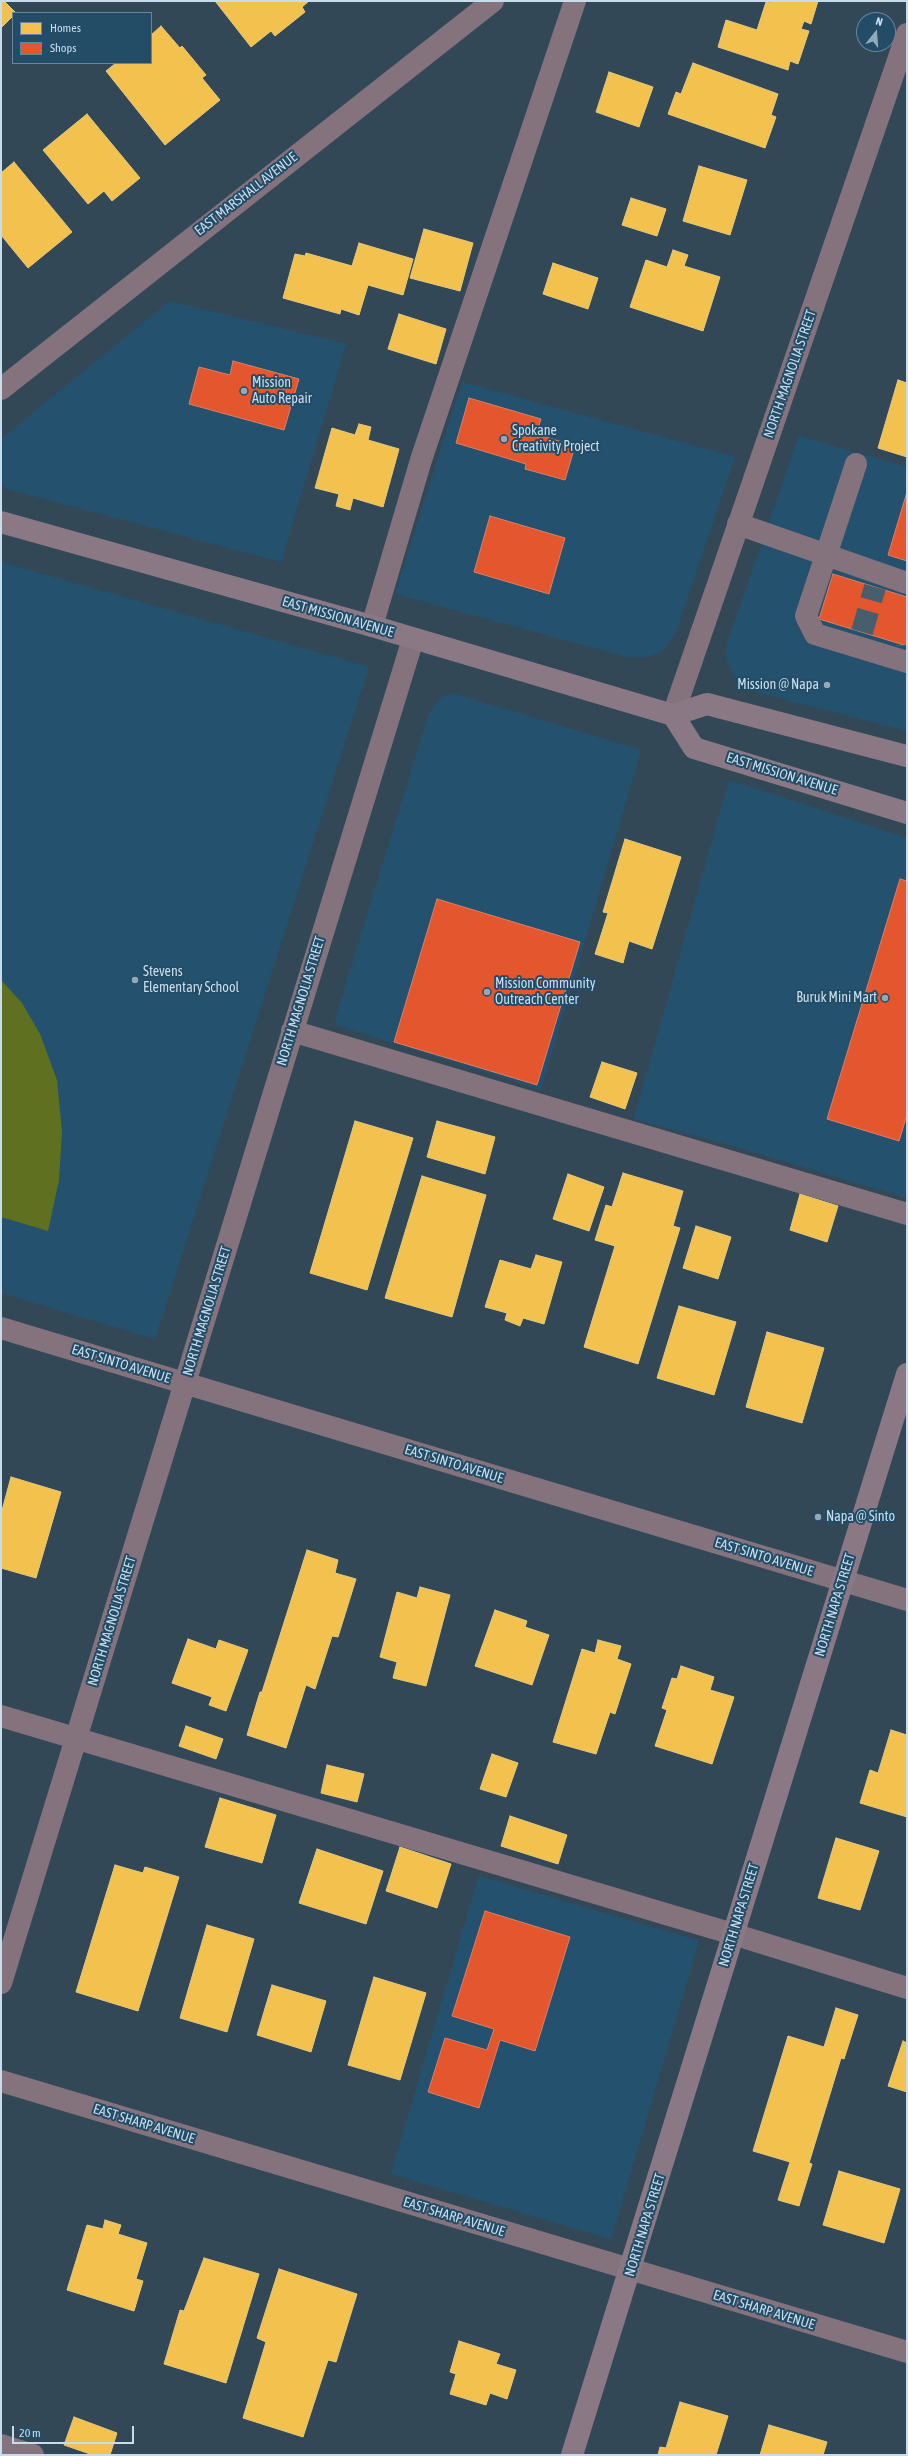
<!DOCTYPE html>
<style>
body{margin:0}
#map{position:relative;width:908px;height:2456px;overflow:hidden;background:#324857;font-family:"Asap Condensed",sans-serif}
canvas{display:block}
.frame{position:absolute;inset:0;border:2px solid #c7ddec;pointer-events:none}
.legend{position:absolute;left:12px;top:12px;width:140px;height:52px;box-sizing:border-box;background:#234c66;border:1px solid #65869c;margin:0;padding:5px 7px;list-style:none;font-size:12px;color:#c7ddec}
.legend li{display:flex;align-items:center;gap:8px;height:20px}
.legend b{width:20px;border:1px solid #65869c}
.north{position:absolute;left:856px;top:12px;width:40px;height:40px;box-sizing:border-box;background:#234c66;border:1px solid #65869c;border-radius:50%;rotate:17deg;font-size:11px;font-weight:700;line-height:16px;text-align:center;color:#c7ddec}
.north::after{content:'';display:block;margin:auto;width:14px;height:18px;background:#93a9b8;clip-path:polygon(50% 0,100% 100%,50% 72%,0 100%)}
.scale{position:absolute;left:12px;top:2426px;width:122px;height:18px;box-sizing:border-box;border:2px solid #c7ddec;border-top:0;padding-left:5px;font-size:12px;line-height:14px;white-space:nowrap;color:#c7ddec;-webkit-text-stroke:3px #234c66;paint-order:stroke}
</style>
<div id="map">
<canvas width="908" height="2456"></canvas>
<div class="frame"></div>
<ul class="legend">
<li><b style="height:11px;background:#f2c14e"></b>Homes</li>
<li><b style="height:11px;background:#e4572e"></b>Shops</li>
</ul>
<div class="north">N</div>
<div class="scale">20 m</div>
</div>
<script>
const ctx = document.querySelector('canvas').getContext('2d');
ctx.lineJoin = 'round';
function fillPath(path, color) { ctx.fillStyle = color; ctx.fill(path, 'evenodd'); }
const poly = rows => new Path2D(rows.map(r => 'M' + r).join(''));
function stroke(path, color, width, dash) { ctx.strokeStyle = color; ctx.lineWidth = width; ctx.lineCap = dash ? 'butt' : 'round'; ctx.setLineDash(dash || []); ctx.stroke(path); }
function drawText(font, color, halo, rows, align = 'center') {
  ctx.font = font + ' "Asap Condensed",sans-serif'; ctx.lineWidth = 4; ctx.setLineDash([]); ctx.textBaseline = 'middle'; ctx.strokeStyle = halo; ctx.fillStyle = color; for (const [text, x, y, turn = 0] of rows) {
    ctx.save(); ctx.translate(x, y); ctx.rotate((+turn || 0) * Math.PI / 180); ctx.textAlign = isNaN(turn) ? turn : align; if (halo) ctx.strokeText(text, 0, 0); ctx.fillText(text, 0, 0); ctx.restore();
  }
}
fillPath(poly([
 [170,301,346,344,281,562,7,489,1,483,2,438],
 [462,382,735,457,675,635,661,652,648,657,627,657,395,594],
 [799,436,907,467,907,731,759,693,738,682,728,663,726,654,728,640],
 [1,562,369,667,155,1339,1,1293],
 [452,693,641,750,541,1090,336,1025,335,1020,429,713,440,698],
 [729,780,907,838,907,1198,726,1144,634,1119],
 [479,1876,699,1941,611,2239,391,2174]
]), '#24526e');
fillPath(poly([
 [1,980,22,1003,40,1034,57,1080,62,1132,59,1180,48,1231,1,1217]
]), '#607021');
const homes = poly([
 [1,1,4,1,16,13,13,13,13,16,1,28,1,1],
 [215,1,309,1,302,7,305,12,275,36,271,31,251,47,215,1],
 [771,1,818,1,811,24,804,21,801,29,809,31,798,64,790,61,788,70,718,47,726,20,757,30,766,2,770,3,771,1],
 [161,26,180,48,182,46,206,75,202,78,220,100,165,145,106,71,116,63,151,63,151,35,161,26],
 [693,63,778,94,771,115,776,117,765,148,668,114,676,92,681,94,693,63],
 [609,72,653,87,639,127,596,112,609,72],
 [87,114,140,178,112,201,104,191,88,204,43,150,87,114],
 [14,162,72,232,28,268,1,235,1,173,14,162],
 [699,166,747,180,730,235,683,221,699,166],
 [631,198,666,209,657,236,622,225,631,198],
 [424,229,473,243,460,291,410,278,424,229],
 [359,243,413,259,403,295,368,285,359,315,341,309,340,314,283,298,295,254,305,256,306,253,352,266,359,243],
 [673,250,688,255,684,266,720,277,703,331,630,307,646,260,667,267,673,250],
 [553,263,598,278,588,309,543,294,553,263],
 [399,314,446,329,436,364,388,349,399,314],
 [898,380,907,383,907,457,878,448,898,380],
 [359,424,371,427,368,440,399,449,383,507,353,498,350,510,336,506,339,494,315,488,332,428,355,435,359,424],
 [625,839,681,857,652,949,629,941,623,963,595,954,608,913,603,912,625,839],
 [602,1062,637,1073,625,1109,590,1097,602,1062],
 [355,1121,413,1138,367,1290,310,1273,355,1121],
 [437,1121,495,1137,485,1174,427,1157,437,1121],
 [623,1173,683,1191,673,1226,680,1228,638,1364,584,1347,615,1246,595,1240,606,1205,612,1207,623,1173],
 [568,1174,604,1187,589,1231,553,1219,568,1174],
 [422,1176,486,1195,452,1317,385,1298,422,1176],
 [800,1194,838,1206,827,1242,790,1230,800,1194],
 [696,1226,731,1237,718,1279,683,1268,696,1226],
 [536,1255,562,1262,544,1324,523,1318,520,1326,505,1320,507,1313,485,1307,500,1260,531,1269,536,1255],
 [679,1306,736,1322,714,1395,657,1378,679,1306],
 [767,1332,824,1348,802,1423,746,1407,767,1332],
 [11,1477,61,1492,36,1578,1,1568,1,1514,11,1477],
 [307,1550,338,1560,335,1573,356,1579,338,1637,332,1636,315,1689,306,1685,286,1748,247,1735,260,1692,262,1692,307,1550],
 [420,1587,450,1595,426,1686,393,1678,397,1662,380,1657,397,1592,417,1598,420,1587],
 [495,1610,527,1621,525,1627,549,1635,532,1685,475,1666,495,1610],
 [188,1639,216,1649,219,1640,248,1650,226,1711,209,1705,212,1697,172,1683,188,1639],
 [598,1640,621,1646,617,1659,631,1664,615,1714,610,1712,596,1754,553,1742,582,1649,595,1653,598,1640],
 [681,1666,714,1677,710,1690,734,1697,712,1764,655,1746,667,1710,662,1708,672,1678,677,1679,681,1666],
 [186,1726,223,1739,216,1759,179,1746,186,1726],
 [891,1730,907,1735,907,1817,860,1803,870,1770,878,1773,891,1730],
 [492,1754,518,1763,506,1797,480,1789,492,1754],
 [327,1765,364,1774,357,1802,321,1793,327,1765],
 [220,1798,276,1815,262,1863,205,1847,220,1798],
 [510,1816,567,1835,558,1864,501,1846,510,1816],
 [836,1838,879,1851,860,1910,818,1898,836,1838],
 [400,1847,451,1864,437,1908,386,1891,400,1847],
 [317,1849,383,1871,366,1924,299,1903,317,1849],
 [115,1865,143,1873,145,1867,179,1877,138,2011,76,1992,115,1865],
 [207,1925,254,1939,227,2032,180,2018,207,1925],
 [374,1977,426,1993,400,2080,348,2065,374,1977],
 [272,1985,326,2001,311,2052,257,2035,272,1985],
 [836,2008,858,2015,844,2059,841,2058,809,2163,812,2164,799,2206,778,2200,790,2162,753,2151,788,2036,824,2047,836,2008],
 [903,2041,907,2043,907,2092,888,2086,903,2041],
 [839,2171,900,2189,884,2243,823,2225,839,2171],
 [105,2220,121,2225,118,2234,147,2243,136,2279,143,2281,134,2311,67,2290,87,2225,103,2229,105,2220],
 [204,2258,259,2274,226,2383,164,2364,180,2310,184,2311,204,2258],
 [279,2269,357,2294,336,2362,328,2360,303,2437,243,2418,266,2342,257,2338,279,2269],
 [459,2341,500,2354,496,2364,516,2370,507,2399,490,2393,486,2405,450,2394,456,2374,450,2372,459,2341],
 [680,2402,728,2416,716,2455,658,2455,660,2447,666,2448,680,2402],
 [74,2417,117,2433,110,2455,93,2455,64,2445,74,2417],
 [769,2425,827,2442,823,2455,760,2455,769,2425]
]);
fillPath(homes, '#f2c14e');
stroke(homes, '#e5c97d', 1);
const shops = poly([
 [233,361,299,379,284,430,189,404,199,367,230,375,233,361],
 [469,398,541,419,536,434,575,446,565,480,525,469,526,464,456,443,469,398],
 [907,492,907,561,888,555,907,492],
 [490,516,565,538,549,594,474,572,490,516],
 [833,574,907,597,907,646,819,619,833,574],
 [900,879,907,881,907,1115,899,1141,827,1119,900,879],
 [437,899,580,942,537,1085,394,1042,437,899],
 [485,1911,570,1937,535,2051,500,2040,479,2108,428,2092,445,2038,487,2050,494,2029,452,2016,485,1911]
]);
fillPath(shops, '#e4572e');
stroke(shops, '#db7f67', 1);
stroke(poly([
 [862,632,875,587],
 [907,646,907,645]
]), '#485e6d', 22, [22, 11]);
stroke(poly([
 [1,389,493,1],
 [856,464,806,616,815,634,907,662],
 [738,524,907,583],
 [372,626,421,460,575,1],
 [673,715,907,34],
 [292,1031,907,1214],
 [1,1328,907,1600],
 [1,1716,733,1934,907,1988],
 [1,1983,413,639],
 [1,2081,907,2352],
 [1,2445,33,2455]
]), '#84727c', 22);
stroke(poly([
 [1,522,372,626,673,715,707,704,907,756],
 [673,715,694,748,907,813],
 [572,2455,907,1374]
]), '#8a7985', 22);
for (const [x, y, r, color] of [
 [244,391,4,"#93a9b8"],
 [504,439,4,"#93a9b8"],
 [827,685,4,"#93a9b8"],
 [135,980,4,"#93a9b8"],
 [487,992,4,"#93a9b8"],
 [885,998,4,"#93a9b8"],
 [818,1517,4,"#93a9b8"]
]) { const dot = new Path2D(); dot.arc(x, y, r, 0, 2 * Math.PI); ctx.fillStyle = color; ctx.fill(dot); stroke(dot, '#234c66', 1.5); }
drawText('14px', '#c7ddec', '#234c66', [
 ["EAST MARSHALL AVENUE",246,194,-38],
 ["NORTH MAGNOLIA STREET",790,374,-71],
 ["EAST MISSION AVENUE",338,617,16],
 ["EAST MISSION AVENUE",782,774,17],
 ["NORTH MAGNOLIA STREET",301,1001,-73],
 ["NORTH MAGNOLIA STREET",207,1311,-73],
 ["EAST SINTO AVENUE",121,1364,17],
 ["EAST SINTO AVENUE",454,1464,17],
 ["EAST SINTO AVENUE",764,1557,17],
 ["NORTH NAPA STREET",835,1605,-73],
 ["NORTH MAGNOLIA STREET",112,1621,-73],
 ["NORTH NAPA STREET",739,1915,-73],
 ["EAST SHARP AVENUE",144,2124,17],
 ["EAST SHARP AVENUE",454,2217,17],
 ["NORTH NAPA STREET",645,2225,-73],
 ["EAST SHARP AVENUE",764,2310,17]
]);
drawText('14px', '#c7ddec', '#234c66', [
 ["Mission",252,383],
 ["Auto Repair",252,399],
 ["Spokane",512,431],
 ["Creativity Project",512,447],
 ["Mission @ Napa",819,685,"right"],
 ["Stevens",143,972],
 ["Elementary School",143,988],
 ["Mission Community",495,984],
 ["Outreach Center",495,1000],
 ["Buruk Mini Mart",877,998,"right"],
 ["Napa @ Sinto",826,1517]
], 'left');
</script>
